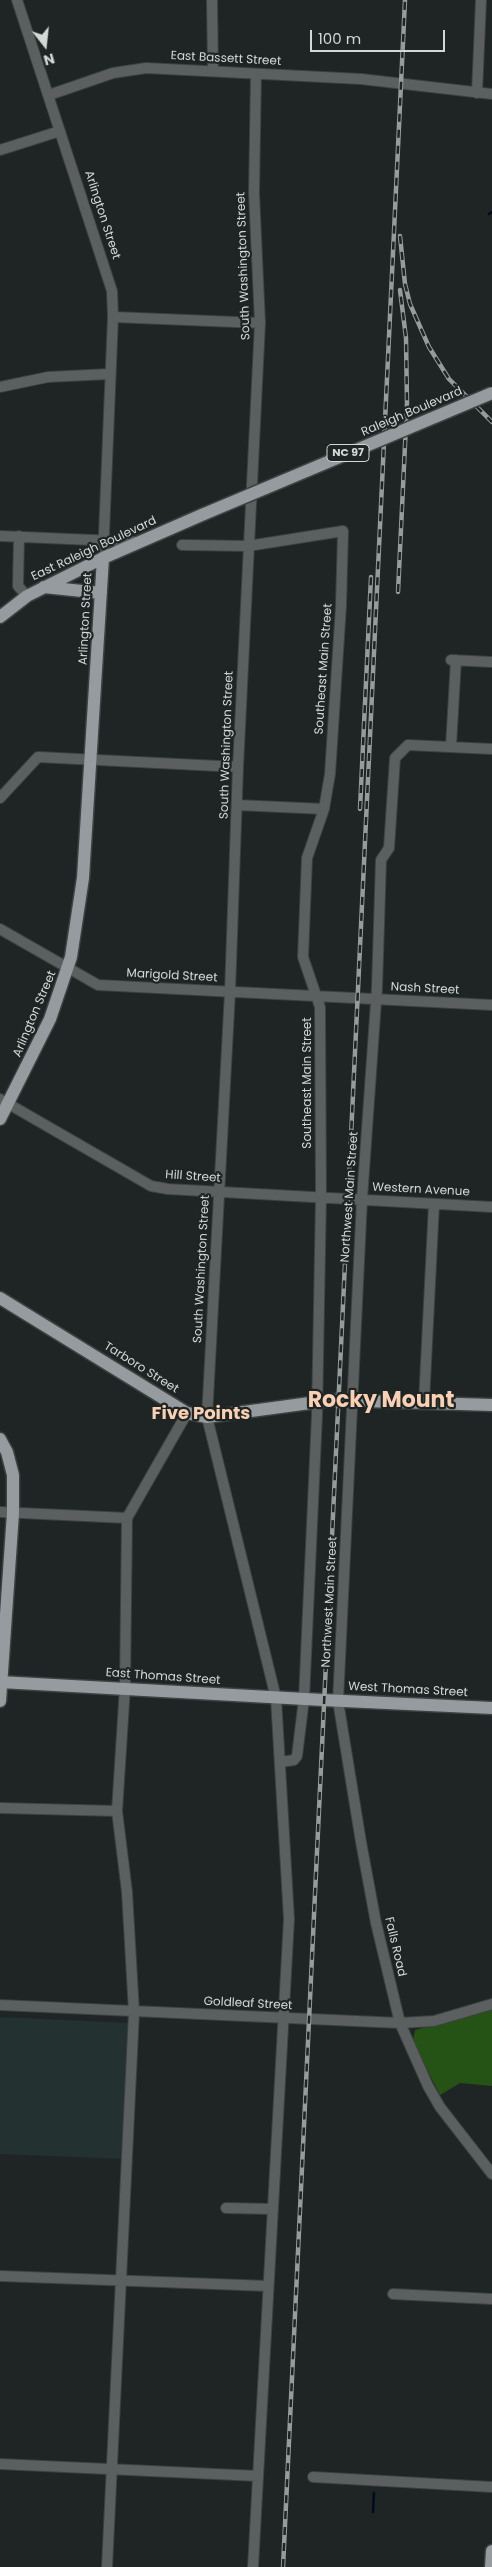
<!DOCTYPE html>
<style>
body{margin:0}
#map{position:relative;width:492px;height:2567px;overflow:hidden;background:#1e2524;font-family:Poppins,sans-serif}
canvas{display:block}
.north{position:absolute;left:20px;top:20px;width:50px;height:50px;-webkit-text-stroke:4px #1e2524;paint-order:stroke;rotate:164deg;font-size:14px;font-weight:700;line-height:20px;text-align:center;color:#d3d8d7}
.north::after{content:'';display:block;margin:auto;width:18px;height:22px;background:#d3d8d7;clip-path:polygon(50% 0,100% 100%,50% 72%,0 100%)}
.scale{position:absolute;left:310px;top:30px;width:135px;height:22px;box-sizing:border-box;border:2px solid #d3d8d7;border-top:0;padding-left:6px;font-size:15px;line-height:18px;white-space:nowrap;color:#d3d8d7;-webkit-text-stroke:4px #1e2524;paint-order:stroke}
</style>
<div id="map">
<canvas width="492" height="2567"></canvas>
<div class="north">N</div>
<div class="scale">100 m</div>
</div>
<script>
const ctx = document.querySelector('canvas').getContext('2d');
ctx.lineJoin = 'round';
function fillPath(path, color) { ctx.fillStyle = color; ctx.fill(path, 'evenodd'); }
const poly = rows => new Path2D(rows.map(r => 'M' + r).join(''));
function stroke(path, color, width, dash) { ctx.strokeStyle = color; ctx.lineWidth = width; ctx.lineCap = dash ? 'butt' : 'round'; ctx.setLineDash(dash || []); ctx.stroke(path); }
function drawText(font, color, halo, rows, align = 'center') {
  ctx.font = font + ' Poppins,sans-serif'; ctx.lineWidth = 4.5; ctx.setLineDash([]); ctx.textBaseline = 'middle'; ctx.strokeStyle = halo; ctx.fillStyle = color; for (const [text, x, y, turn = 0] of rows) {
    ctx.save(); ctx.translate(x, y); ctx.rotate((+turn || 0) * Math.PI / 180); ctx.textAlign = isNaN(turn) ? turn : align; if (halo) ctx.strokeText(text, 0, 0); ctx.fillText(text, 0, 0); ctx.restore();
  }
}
fillPath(poly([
 [0,2017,129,2023,123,2159,0,2154]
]), '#243131');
fillPath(poly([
 [492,2009,492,2086,460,2083,440,2095,415,2046,413,2041,415,2030]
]), '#255315');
stroke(poly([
 [489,214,492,212],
 [373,2512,374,2493]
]), '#000c1c', 2.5);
const minor = poly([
 [17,0,112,291,113,317,103,558],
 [212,0,213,70],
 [477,93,481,0],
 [49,95,113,73,146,68,361,79,492,94],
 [0,150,60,131],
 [113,317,260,323],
 [0,387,48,377,109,374],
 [0,536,139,542],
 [19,536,18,586,27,596],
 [182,545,248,546,343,531,341,606,330,774,324,809,307,858,303,957,320,1007,321,1196,317,1415,304,1699,297,1756,294,1760,281,1762],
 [451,660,492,662],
 [451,746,456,660],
 [492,749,408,745,395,758,389,848,381,860,377,988,362,1199,338,1701,361,1842,376,1923,400,2023,428,2086,440,2107,492,2174],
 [0,798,38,757,238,767],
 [237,805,324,809],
 [0,929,98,985,492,1005],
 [0,1099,151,1186,168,1189,492,1207],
 [424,1402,434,1204],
 [0,1512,127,1518,187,1413],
 [0,1808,117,1811],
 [0,2005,400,2023,434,2021,492,2004],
 [226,2208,272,2209],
 [0,2276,268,2286],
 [393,2294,492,2299],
 [0,2464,258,2476],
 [313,2477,492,2487],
 [107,2567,134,2012,127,1892,117,1811,125,1687,127,1518],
 [253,2567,289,1919,276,1698,207,1417,230,992,238,767,260,323,254,193,256,74]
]);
const major = poly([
 [44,587,101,593],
 [0,617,27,596,103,558,204,514],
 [0,1119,50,1019,71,957,83,878,103,558],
 [0,1298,187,1413,207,1417,332,1400,492,1405],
 [0,1439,7,1452,13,1475,13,1513,0,1701],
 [0,1682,323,1700,492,1708],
 [491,2567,492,2551]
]);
stroke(minor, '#3b4241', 12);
stroke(major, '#3b4241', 15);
stroke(minor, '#5c5f60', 10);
stroke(major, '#959b9e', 12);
const rail = poly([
 [400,236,405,284,410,304,429,347,449,379,492,422],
 [398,592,407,403,406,338,400,290],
 [360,809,371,577],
 [283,2567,405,0]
]);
stroke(rail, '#979c9b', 4.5);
stroke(rail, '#1e2524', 2.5, [8]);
const majorBridge = poly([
 [204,514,492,393]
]);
stroke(majorBridge, '#3b4241', 15, []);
stroke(majorBridge, '#959b9e', 12);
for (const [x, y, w] of [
 [348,453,42]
]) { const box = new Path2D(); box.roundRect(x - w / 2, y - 8.5, w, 17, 4); ctx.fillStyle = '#1e2524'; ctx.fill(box); stroke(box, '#d3d8d7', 1); }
drawText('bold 11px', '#d3d8d7', null, [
 ["NC 97",348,453]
]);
drawText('12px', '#d3d8d7', '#1e2524', [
 ["East Bassett Street",226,59,3],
 ["Arlington Street",102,215,72],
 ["South Washington Street",244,266,-92],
 ["Raleigh Boulevard",412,412,-23],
 ["East Raleigh Boulevard",94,549,-25],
 ["Arlington Street",86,619,-87],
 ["Southeast Main Street",324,669,-86],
 ["South Washington Street",227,745,-88],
 ["Marigold Street",172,976,3],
 ["Nash Street",425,989,3],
 ["Arlington Street",35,1014,-67],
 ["Southeast Main Street",308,1083,-90],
 ["Hill Street",193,1177,4],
 ["Western Avenue",421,1190,3],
 ["Northwest Main Street",350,1197,-86],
 ["South Washington Street",202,1269,-87],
 ["Tarboro Street",141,1368,32],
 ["Northwest Main Street",330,1602,-87],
 ["East Thomas Street",163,1677,4],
 ["West Thomas Street",408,1690,3],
 ["Falls Road",395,1947,77],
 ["Goldleaf Street",248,2004,3]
]);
drawText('bold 18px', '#f9d0b3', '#1e2524', [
 ["Five Points",201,1414]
]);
drawText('bold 22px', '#f9d0b3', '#1e2524', [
 ["Rocky Mount",381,1401]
]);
</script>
